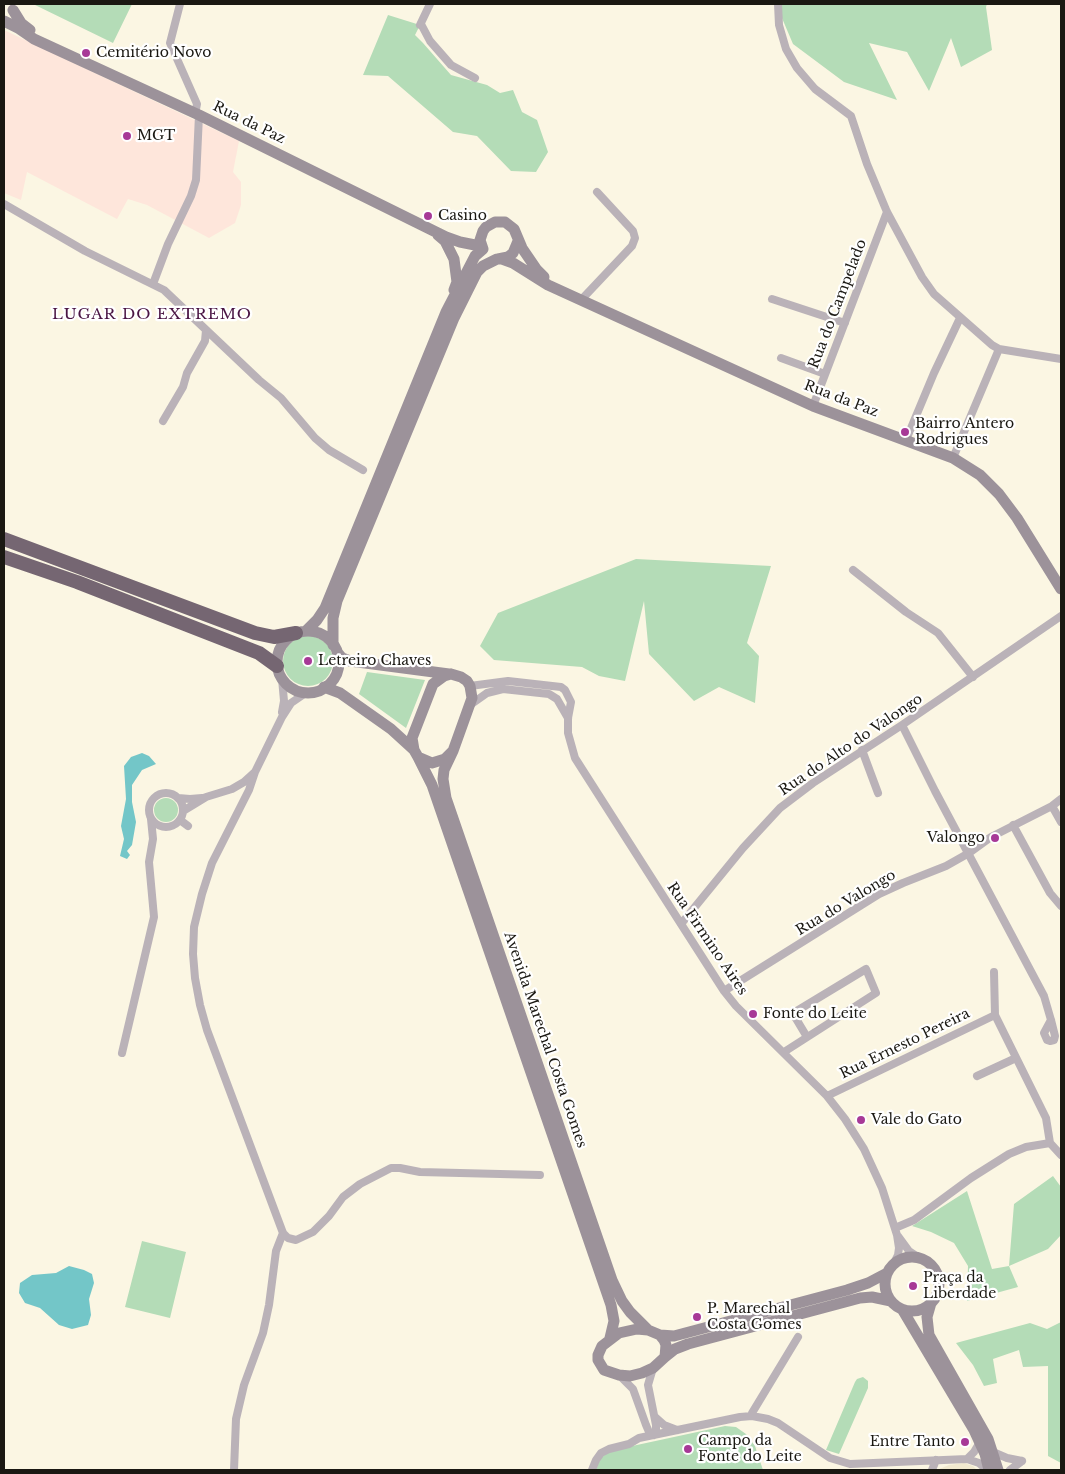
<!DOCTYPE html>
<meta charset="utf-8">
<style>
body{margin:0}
#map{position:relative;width:1065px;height:1474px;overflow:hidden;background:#fbf6e3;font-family:"Libre Baskerville",serif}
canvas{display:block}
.frame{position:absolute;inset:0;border:5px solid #1a1812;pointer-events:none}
</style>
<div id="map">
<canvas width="1065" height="1474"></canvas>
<div class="frame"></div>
</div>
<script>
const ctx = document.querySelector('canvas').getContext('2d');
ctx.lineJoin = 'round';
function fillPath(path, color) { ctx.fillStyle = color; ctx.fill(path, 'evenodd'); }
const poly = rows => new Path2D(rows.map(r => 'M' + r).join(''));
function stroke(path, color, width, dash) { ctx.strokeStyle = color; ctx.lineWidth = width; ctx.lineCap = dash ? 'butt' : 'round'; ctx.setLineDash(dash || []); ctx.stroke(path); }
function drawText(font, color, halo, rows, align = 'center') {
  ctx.font = font + ' "Libre Baskerville",serif'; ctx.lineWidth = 4.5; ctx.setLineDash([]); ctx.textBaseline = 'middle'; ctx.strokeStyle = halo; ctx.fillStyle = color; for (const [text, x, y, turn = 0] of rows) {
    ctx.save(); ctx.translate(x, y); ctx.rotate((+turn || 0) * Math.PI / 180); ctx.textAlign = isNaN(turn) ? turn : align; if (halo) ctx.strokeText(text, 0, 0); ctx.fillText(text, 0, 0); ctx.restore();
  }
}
fillPath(poly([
 [964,1463,973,1466,977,1470,937,1470,949,1465]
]), '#f1e9cf');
fillPath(poly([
 [4,30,239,141,233,172,241,182,241,205,235,223,209,238,147,205,128,199,117,219,27,172,21,200,4,193]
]), '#fee6db');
fillPath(poly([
 [33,4,132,4,113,43],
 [776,4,987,4,986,7,992,50,961,67,951,38,929,91,907,52,869,43,897,100,844,82,793,44],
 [388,15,420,25,415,35,423,43,451,75,487,85,500,93,513,90,522,112,537,120,548,152,536,172,511,171,477,136,453,132,388,76,363,75],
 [636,559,771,566,747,643,759,656,755,703,719,687,694,701,649,654,644,601,625,681,599,676,582,667,494,660,480,646,498,613],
 '283 661a25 25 0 1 1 50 0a25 25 0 1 1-50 0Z',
 [367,672,425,680,406,728,359,694],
 '154 810a12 12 0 1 1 24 0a12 12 0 1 1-24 0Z',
 [1053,1176,1061,1187,1061,1235,1048,1249,1009,1266,1018,1287,967,1301,968,1266,954,1243,931,1232,912,1226,967,1191,992,1269,1009,1266,1014,1204],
 [142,1241,186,1252,170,1318,125,1307],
 [1061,1322,1061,1463,1048,1456,1048,1366,1023,1367,1019,1350,993,1359,997,1383,984,1386,973,1365,956,1343,1030,1323,1047,1329],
 [863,1377,868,1381,868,1388,839,1454,826,1450,855,1382,857,1379],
 [725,1426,736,1427,746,1434,755,1446,763,1470,596,1470,600,1459,609,1451]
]), '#b4dcb7');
fillPath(poly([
 [142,753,149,756,156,764,142,770,132,785,132,802,136,822,132,845,127,851,130,855,127,859,120,856,124,839,121,826,126,799,124,766,131,757],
 [69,1266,84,1270,92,1274,94,1283,89,1299,91,1315,88,1325,72,1329,59,1325,40,1308,25,1303,19,1293,20,1283,32,1275,56,1273]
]), '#73c6c8');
stroke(poly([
 [180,4,170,43,197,104,195,114],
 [778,4,779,25,786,49,797,68,815,89,851,116,867,164,887,212,922,277,934,294,992,345,999,349,1061,359],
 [421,24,430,41,451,65,475,78],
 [420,25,430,4],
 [4,204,85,251,164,290,259,380,281,398,315,438,329,450,363,470],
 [153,284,168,244,191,196,196,180,199,115],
 [582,299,632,246,635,238,633,231,597,192],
 [772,299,845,323],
 [781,358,825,374],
 [813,406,887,212],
 [163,421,183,387,187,373,205,341,206,330],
 [906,440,934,373,960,318],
 [953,458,999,349],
 [853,570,906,612,938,633,973,677],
 [282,679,284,701,282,712],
 [470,686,508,681,561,687,565,690,571,702,568,718,568,733,575,758,681,924,724,991,736,1006,827,1096,845,1119,864,1149,882,1188,897,1235,899,1248,898,1255,894,1263],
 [470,705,487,693,503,689,549,694,557,699,568,718],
 [902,725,935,791,1044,996,1051,1020],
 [862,750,878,793],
 [255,772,249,790,212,863,202,894,194,927,193,954,195,978,200,1005,207,1030,283,1233,288,1238,296,1240,313,1232,329,1216,343,1197,360,1184,391,1168,400,1168,420,1172,540,1175],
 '149 810a17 17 0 1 1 34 0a17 17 0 1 1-34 0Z',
 [178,798,190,799,202,798],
 [1052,806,1061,822],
 [183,811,206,797,232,789,244,782,255,772,282,717,291,703,307,692],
 [180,820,188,826],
 [1013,825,1050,893,1061,906],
 [681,924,743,848,780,808,813,783,902,725,1061,616],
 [994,972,995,1015,1046,1118,1050,1143],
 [724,991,879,894,903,883,946,866,969,853,991,837,1052,806,1061,799],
 [1051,1020,1055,1036,1054,1040,1050,1041,1047,1040,1044,1033,1051,1020],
 [784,1052,876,993,866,969,795,1012,795,1017,807,1037],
 [122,1053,154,917,149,862,153,839,151,819],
 [977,1076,1016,1058],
 [827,1096,995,1015],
 [1050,1143,1061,1155],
 [895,1228,914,1220,971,1178,1009,1154,1026,1147,1050,1143],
 [898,1236,909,1251,918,1257],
 [653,1368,648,1385,656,1425,656,1430,654,1435],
 [620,1376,633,1389,646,1425,649,1432,654,1435],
 [752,1416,752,1413,798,1337],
 [655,1417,664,1425,677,1430],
 [993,1452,1007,1458,1022,1461],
 [967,1459,974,1452,980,1442],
 [234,1470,236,1419,244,1385,263,1333,269,1305,276,1251,283,1233],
 [592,1470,596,1460,601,1453,609,1449,629,1444,639,1438,740,1417,752,1416,768,1419,778,1423,830,1458,850,1464,967,1459,979,1463,987,1470],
 [932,1470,936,1460],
 [1010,1470,1022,1461]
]), '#bab2b8', 8);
stroke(poly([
 [13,10,21,23,30,30],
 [4,21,18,28,34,39,199,115,446,237,460,242,475,245,481,244],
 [438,235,445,241,454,259,457,282,454,290],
 [483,249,480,240,483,231,486,227,495,222,505,222,514,229,522,248,537,270,544,277],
 [498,259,508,257,513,253,518,241],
 [502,259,513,263,548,285,813,406,953,458,980,475,999,494,1017,518,1061,589],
 [306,631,317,620,325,608,446,312,475,256,483,249],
 '277 662a31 31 0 1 1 62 0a31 31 0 1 1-62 0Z',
 [333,645,333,618,337,601,454,318,477,272,483,266,497,259],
 [337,652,342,658,350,661,449,674],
 [451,674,461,677,467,681,470,686,472,698,453,751,445,759,432,763,418,757,414,750,412,738,433,684,444,676,451,674],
 [324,687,340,693,391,729,414,750],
 [453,751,444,770,443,779,446,798,612,1280,622,1301,630,1312,648,1330],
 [418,757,432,785,611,1305,614,1321,610,1338],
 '885 1284a27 27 0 1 1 54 0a27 27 0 1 1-54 0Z',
 [931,1303,927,1317,929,1335,988,1439,998,1470],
 [902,1309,974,1430,985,1454,989,1470],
 [637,1329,648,1330,660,1335,664,1340,666,1345,665,1357,653,1368,642,1373,630,1376,619,1375,604,1370,598,1360,598,1355,602,1346,619,1333,637,1329],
 [660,1335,674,1336,847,1290,868,1283,887,1273],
 [665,1357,675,1349,688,1344,860,1298,872,1297,891,1301]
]), '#9c929a', 11);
stroke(poly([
 [4,539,255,633,274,637,296,633],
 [4,557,77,582,259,653,277,666]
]), '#756672', 14);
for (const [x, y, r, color] of [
 [86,53,5,"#a73997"],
 [127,136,5,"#a73997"],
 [428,216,5,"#a73997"],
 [905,432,5,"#a73997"],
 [308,661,5,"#a73997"],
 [995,838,5,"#a73997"],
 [753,1014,5,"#a73997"],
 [861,1120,5,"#a73997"],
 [913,1286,5,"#a73997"],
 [697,1317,5,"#a73997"],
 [965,1442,5,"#a73997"],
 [688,1449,5,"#a73997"]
]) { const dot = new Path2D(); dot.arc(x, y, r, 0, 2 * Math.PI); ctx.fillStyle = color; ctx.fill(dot); stroke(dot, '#fff', 2); }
drawText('14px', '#1a1812', '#fff', [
 ["Cemitério Novo",96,53],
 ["MGT",137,136],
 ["Casino",438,216],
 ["Bairro Antero",915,424],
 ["Rodrigues",915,440],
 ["Letreiro Chaves",318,661],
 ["Valongo",985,838,"right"],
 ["Fonte do Leite",763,1014],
 ["Vale do Gato",871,1120],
 ["Praça da",923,1278],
 ["Liberdade",923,1294],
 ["P. Marechal",707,1309],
 ["Costa Gomes",707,1325],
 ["Campo da",698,1441],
 ["Fonte do Leite",698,1457],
 ["Entre Tanto",955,1442,"right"]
], 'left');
drawText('14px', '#1a1812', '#fff', [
 ["Rua da Paz",249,123,26],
 ["Rua do Campelado",838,304,-69],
 ["Rua da Paz",841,399,21],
 ["Rua do Alto do Valongo",851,745,-34],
 ["Rua do Valongo",846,903,-31],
 ["Rua Firmino Aires",707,939,56],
 ["Avenida Marechal Costa Gomes",545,1040,71],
 ["Rua Ernesto Pereira",905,1044,-26]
]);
ctx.letterSpacing = '1px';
drawText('15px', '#4a1543', '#fff', [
 ["LUGAR DO EXTREMO",152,315]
]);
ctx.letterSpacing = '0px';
</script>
